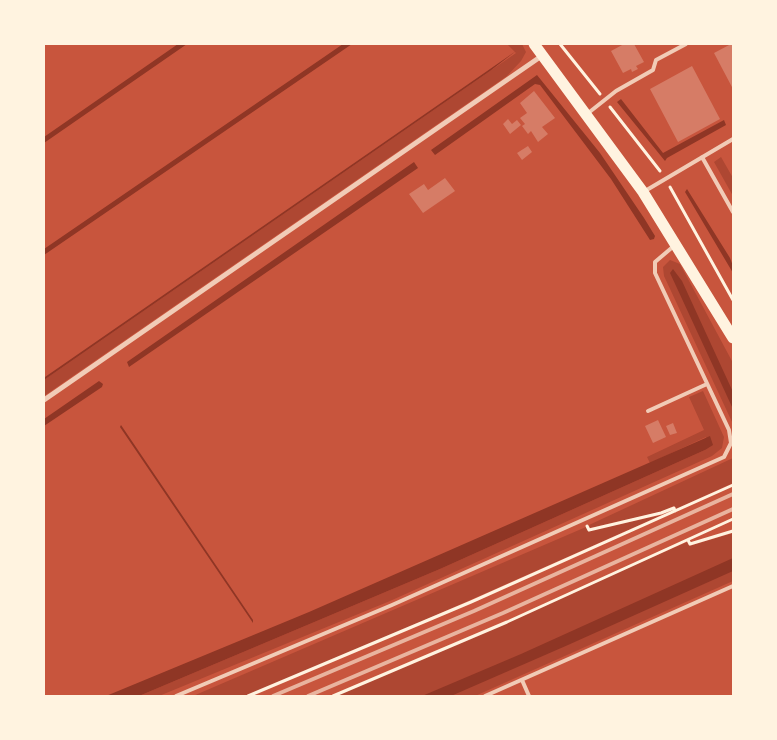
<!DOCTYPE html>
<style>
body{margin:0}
#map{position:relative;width:777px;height:740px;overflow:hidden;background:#c8553d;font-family:Arial,sans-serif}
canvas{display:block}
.frame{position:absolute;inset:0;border:45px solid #fff3e0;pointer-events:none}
</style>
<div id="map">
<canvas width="777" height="740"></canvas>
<div class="frame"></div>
</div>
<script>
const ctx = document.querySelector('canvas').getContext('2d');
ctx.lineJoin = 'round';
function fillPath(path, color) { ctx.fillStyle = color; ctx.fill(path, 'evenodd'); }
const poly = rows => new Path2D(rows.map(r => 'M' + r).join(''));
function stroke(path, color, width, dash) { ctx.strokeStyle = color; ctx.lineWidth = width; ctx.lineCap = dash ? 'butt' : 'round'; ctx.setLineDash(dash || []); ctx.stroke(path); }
fillPath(poly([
 [507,44,522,44,526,52,521,61,507,76,44,396,44,380,516,53],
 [721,157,733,178,733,196,714,162],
 [670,260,680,264,733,363,733,424,664,276,663,267],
 [703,391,724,437,722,448,712,456,390,601,159,696,139,696,440,569,705,450,706,437,650,463,647,457,704,430,689,397],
 [733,458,733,483,676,509,674,506,660,512,590,528,589,525],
 [662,515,389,636,245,696,193,696,586,527,588,531],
 [733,533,733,581,475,696,335,696,687,542,689,546]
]), '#ae4732');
fillPath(poly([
 [178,44,187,44,44,143,44,137],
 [343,44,352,44,44,255,44,249],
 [516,51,490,71,44,380,45,377],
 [537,75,600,153,644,218,655,236,654,239,650,240,611,179,540,85,535,84,435,155,431,150],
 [621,99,663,153,724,120,726,125,667,158,665,161,617,102],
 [414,162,418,168,129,367,127,362],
 [687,189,730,258,733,266,733,273,685,192],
 [673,269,682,281,733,392,733,409,670,273],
 [99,381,103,384,102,387,44,426,44,419],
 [121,425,253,620,253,623,120,427],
 [710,436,713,445,705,450,440,569,139,696,106,696,309,612],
 [733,558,733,571,568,645,451,696,422,696,521,654]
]), '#8f3625');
fillPath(poly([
 [624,44,634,44,644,62,636,66,638,69,632,72,631,69,623,73,611,51],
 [731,44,733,44,733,89,714,53],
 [692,66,720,119,678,142,650,89],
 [534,91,555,118,542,127,548,134,538,142,531,131,528,134,522,126,525,124,520,118,527,113,520,103],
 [508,119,512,124,517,120,521,125,510,134,503,124],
 [528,146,532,152,522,160,517,153],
 [445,178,455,191,423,213,409,194,424,184,428,190],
 [658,420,666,437,653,443,645,426],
 [673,423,677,433,670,435,666,426]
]), '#d67c66');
stroke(poly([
 [560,44,600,94],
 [610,107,660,171],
 [670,187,733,300],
 [587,526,589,530,661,513,674,508,675,511],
 [688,540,690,544,733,531],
 [248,696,471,602,733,485],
 [333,696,507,622,733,519]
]), '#fff3e0', 3);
stroke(poly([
 [587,114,616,91,653,70,656,60,686,44],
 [702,157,733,212],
 [645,191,733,139],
 [648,411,707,384],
 [522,680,529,696],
 [176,696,392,605,724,457,731,443,729,430,655,273,655,262,675,245],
 [485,696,733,586]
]), '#f1ccb7', 4);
stroke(poly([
 [44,400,543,55]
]), '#f1ccb7', 5);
stroke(poly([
 [534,44,643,192,733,338]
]), '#fff3e0', 11);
stroke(poly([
 [273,696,474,611,733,494],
 [308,696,503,613,733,509]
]), '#e9b49f', 4);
</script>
